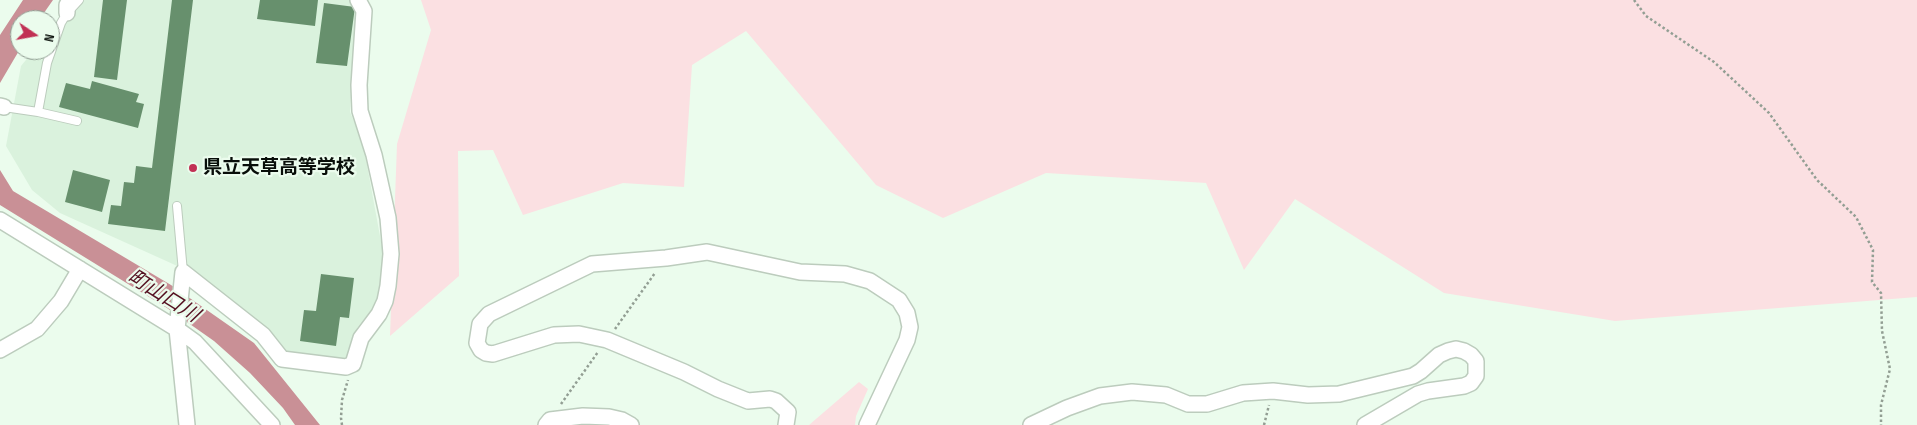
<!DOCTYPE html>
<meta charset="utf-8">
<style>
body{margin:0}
#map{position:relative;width:1917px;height:425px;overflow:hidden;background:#ebfced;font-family:"Sofia Sans Condensed",sans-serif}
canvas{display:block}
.north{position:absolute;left:10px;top:10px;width:50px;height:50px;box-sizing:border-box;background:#ebfced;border:1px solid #909d92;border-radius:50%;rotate:102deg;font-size:14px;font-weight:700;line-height:20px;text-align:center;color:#080e09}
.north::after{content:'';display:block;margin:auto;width:18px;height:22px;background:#c13154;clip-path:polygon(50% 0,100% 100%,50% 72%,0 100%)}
</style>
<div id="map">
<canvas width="1917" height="425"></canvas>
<div class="north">N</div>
</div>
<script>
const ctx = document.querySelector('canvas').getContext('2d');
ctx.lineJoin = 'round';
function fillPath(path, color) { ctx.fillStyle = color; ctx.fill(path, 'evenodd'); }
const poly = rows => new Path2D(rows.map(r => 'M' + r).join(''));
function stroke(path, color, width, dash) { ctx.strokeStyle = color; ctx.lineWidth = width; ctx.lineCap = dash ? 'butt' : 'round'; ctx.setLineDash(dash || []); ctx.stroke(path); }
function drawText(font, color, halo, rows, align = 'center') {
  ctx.font = font + ' "Sofia Sans Condensed","Noto Sans JP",sans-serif'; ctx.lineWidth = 4.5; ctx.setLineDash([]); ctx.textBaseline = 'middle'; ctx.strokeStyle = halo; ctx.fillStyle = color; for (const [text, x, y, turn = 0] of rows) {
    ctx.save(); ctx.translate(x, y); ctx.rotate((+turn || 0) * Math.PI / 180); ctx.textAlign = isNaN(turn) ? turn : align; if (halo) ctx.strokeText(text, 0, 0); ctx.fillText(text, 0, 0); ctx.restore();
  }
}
fillPath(poly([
 [76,0,353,0,359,15,351,91,350,112,363,143,384,258,382,290,376,304,357,328,348,360,283,355,195,274,60,213,32,190,6,146,21,66,34,50,50,50,50,31]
]), '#daf2dd');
fillPath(poly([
 [421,0,1917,0,1917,297,1615,321,1444,293,1295,199,1244,270,1206,183,1046,173,943,218,876,185,746,31,692,65,684,187,623,183,523,215,493,150,458,151,459,276,390,336,397,144,431,30],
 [859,382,868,389,856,416,855,425,809,425]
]), '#fbe0e2');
fillPath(poly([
 [23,0,53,0,39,20,20,20,20,49,0,83,0,35],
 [0,170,13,191,171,285,254,343,320,425,295,425,283,408,250,373,214,341,167,308,0,205]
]), '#c99096');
fillPath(poly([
 [103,0,127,0,117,80,94,77],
 [172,0,193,0,165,231,108,224,111,205,121,206,124,182,134,183,136,166,152,168],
 [260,0,318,0,315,26,257,19],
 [324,3,355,7,347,66,316,63],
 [92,81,139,94,136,102,144,104,138,128,59,107,66,83,90,89],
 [73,170,110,180,102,212,65,202],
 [321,274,354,278,349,318,340,317,336,346,300,341,304,310,316,311]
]), '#67906d');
const service = poly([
 [4,107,38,112,77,121],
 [38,112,47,63,61,23,67,13,79,0],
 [177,206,183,272]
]);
const minor = poly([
 [67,13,67,5,70,0],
 [0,106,4,107],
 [0,220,177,329,195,342,272,425],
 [0,350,37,329,61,301,80,269],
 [187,425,177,329,183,272,263,335,282,359,346,367,353,364,361,338,379,314,385,301,388,286,391,254,388,218,374,155,360,111,359,85,364,11,358,0],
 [546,425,550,420,583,416,609,417,622,420,631,425],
 [786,425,788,412,776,401,770,399,748,401,718,389,684,372,607,340,579,334,554,335,493,354,486,353,481,350,477,343,480,324,489,314,592,264,666,258,707,252,800,272,845,274,870,281,899,300,907,313,910,327,907,340,867,425],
 [1031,425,1067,408,1100,396,1132,392,1166,395,1188,404,1207,404,1243,393,1273,391,1308,395,1339,394,1413,376,1421,371,1439,355,1448,351,1456,349,1464,351,1471,355,1476,361,1476,376,1471,383,1464,386,1428,391,1418,394,1365,425]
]);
stroke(service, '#bcccbd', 10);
stroke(minor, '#bcccbd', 18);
stroke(poly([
 [1634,0,1646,16,1714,62,1769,113,1817,180,1856,217,1873,250,1872,282,1881,293,1882,331,1890,369,1881,405,1881,425],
 [615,329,655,273],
 [561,404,598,352],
 [342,425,341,418,342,400,348,380],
 [1264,425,1269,405]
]), '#929e93', 2.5, [2.5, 2.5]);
stroke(service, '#fff', 8);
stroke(minor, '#fff', 15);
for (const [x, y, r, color] of [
 [193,168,5,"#c13154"]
]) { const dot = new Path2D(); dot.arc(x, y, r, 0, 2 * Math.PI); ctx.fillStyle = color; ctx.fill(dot); stroke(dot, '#ebfced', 2); }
drawText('bold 19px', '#080e09', '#ebfced', [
 ["県立天草高等学校",203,168]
], 'left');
drawText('italic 20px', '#561122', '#ebfced', [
 ["町山口川",163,297,32]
]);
</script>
